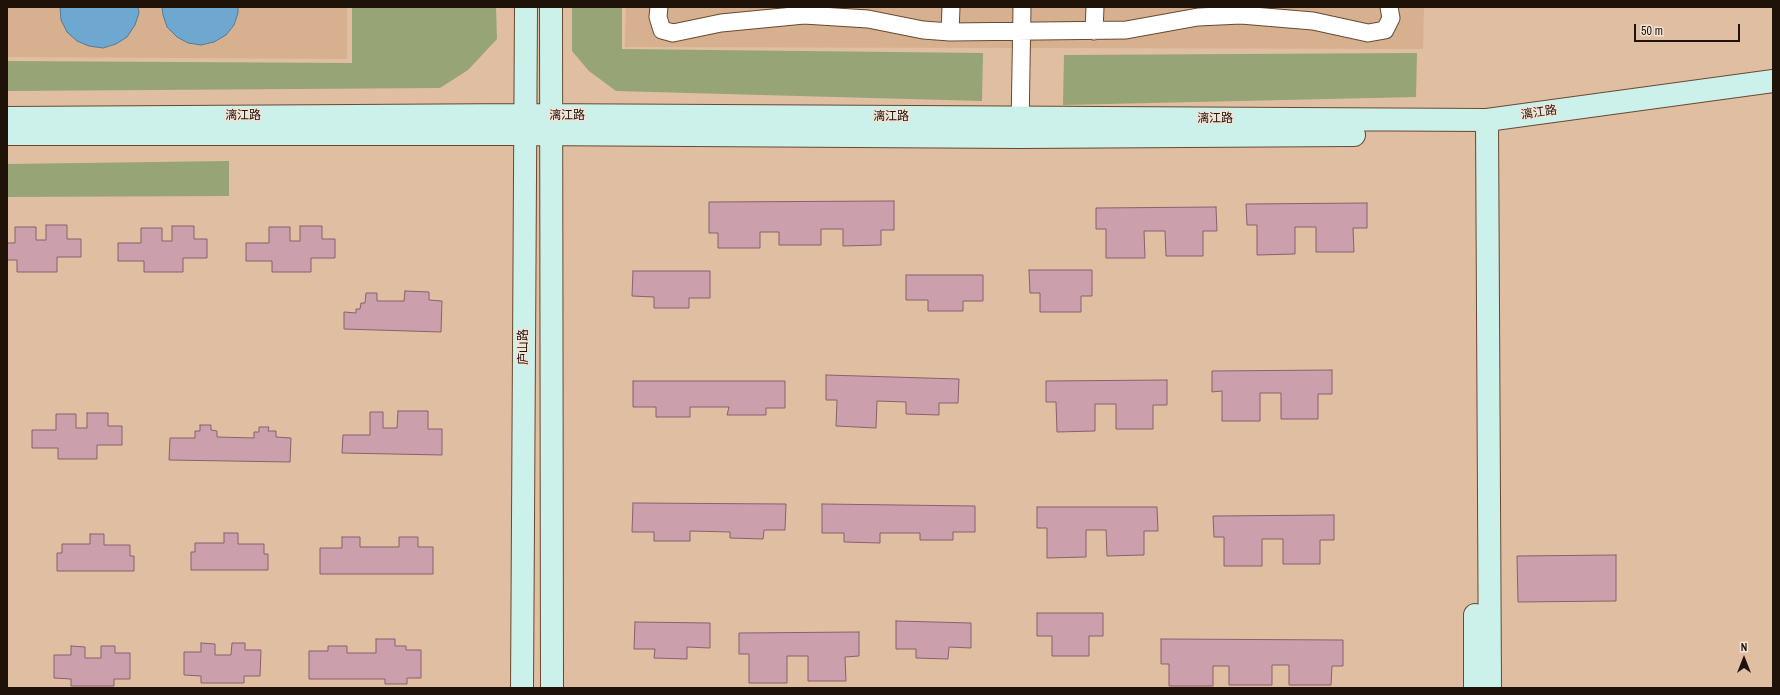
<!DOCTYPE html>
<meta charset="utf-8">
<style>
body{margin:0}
#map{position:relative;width:1780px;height:695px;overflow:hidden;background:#e0bea2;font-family:"Archivo Narrow",sans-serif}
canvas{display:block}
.frame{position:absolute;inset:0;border:8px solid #1f1309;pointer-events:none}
.north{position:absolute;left:1724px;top:639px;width:40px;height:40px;-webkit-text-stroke:3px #f4e2d4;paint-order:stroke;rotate:0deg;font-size:11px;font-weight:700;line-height:16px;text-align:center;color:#1f1309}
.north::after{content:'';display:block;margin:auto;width:14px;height:18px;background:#1f1309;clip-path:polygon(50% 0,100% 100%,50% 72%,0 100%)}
.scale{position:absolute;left:1634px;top:24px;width:106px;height:18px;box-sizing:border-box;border:2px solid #1f1309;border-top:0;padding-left:5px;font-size:12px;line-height:14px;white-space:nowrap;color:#1f1309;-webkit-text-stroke:3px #f4e2d4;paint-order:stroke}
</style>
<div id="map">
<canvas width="1780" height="695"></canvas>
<div class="frame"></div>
<div class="north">N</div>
<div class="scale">50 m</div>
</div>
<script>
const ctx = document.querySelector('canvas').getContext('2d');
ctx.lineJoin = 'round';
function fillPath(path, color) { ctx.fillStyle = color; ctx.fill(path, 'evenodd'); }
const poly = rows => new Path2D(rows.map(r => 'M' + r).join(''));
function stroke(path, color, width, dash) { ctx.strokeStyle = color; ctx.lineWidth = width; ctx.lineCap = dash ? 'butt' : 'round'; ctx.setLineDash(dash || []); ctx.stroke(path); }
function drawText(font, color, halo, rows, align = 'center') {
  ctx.font = font + ' "Archivo Narrow","Noto Sans SC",sans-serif'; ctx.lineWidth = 3; ctx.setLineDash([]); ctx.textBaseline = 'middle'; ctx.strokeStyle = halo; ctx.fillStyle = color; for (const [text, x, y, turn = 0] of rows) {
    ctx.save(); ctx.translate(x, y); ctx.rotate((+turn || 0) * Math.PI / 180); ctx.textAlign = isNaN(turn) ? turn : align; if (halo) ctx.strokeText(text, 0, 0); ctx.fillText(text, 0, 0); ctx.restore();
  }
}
fillPath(poly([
 [7,7,347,7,347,59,7,57],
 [626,7,1424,7,1423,49,625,47]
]), '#d7b08f');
fillPath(poly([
 [352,7,496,7,497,39,468,70,440,88,7,91,7,61,352,63],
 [572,7,622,7,622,49,983,53,982,101,616,91,589,71,572,51],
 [1417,53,1416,97,1063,105,1064,55],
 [229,161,229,196,7,197,7,164]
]), '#97a476');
const water = poly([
 [60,7,138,7,139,13,135,25,127,37,116,44,103,48,89,46,77,41,67,32,61,20,60,7],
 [162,7,238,7,238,13,234,25,226,35,214,42,201,45,188,43,177,37,167,27,163,15,162,7]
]);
fillPath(water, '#6ea7d0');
stroke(water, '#567b94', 1);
const building = poly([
 [894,201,894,230,881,230,881,245,843,246,843,229,821,229,821,245,779,245,779,232,760,232,760,248,718,248,718,233,709,233,709,202,894,201],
 [1367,203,1367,228,1353,228,1354,252,1316,252,1316,227,1295,227,1295,254,1257,255,1257,225,1247,225,1246,204,1367,203],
 [1216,207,1217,231,1203,231,1203,256,1166,256,1165,231,1144,231,1145,258,1106,258,1106,229,1096,229,1096,208,1216,207],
 [46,225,67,225,67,239,81,239,81,257,57,257,57,272,17,272,17,260,7,260,7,243,15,243,15,227,36,227,36,240,46,240,46,225],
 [172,226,194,226,194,239,207,239,207,258,183,258,183,272,144,272,144,261,118,261,118,243,141,243,141,228,162,228,162,241,172,241,172,226],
 [300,226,322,226,322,239,335,239,335,258,311,258,311,272,272,272,272,261,246,261,246,243,269,243,269,227,290,227,290,241,300,241,300,226],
 [1029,270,1092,270,1092,296,1081,296,1081,312,1040,312,1040,293,1030,293,1029,270],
 [633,271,710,271,710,298,689,298,689,308,654,308,654,297,632,296,633,271],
 [906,275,983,275,983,301,963,301,963,311,928,311,928,300,906,300,906,275],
 [405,291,429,292,429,300,442,301,441,332,344,329,344,312,356,313,356,309,360,309,361,303,365,303,366,293,377,293,377,301,404,301,405,291],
 [1332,370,1332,394,1318,394,1318,419,1281,419,1281,393,1260,393,1260,421,1222,421,1222,391,1212,392,1212,371,1332,370],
 [826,375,959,379,958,403,939,403,939,415,906,414,906,402,877,401,876,428,836,426,837,400,826,400,826,375],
 [1167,380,1167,405,1153,405,1153,429,1116,429,1116,404,1095,404,1095,431,1057,432,1056,402,1046,402,1046,381,1167,380],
 [633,381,785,381,785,408,766,408,766,415,727,415,729,407,690,407,690,417,656,417,656,407,633,407,633,381],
 [398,411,428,411,428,429,442,429,442,455,342,453,343,435,370,435,370,412,383,412,383,428,397,428,398,411],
 [87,413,108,413,108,426,122,426,122,445,97,445,97,459,58,459,58,448,32,448,32,430,56,430,56,414,76,414,76,428,87,428,87,413],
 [200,425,211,425,211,430,217,431,217,437,254,438,254,432,259,432,259,427,269,427,268,431,276,431,276,437,291,438,290,462,169,460,170,438,195,438,195,431,200,431,200,425],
 [633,503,786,504,785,530,764,530,763,539,730,538,730,532,690,531,690,541,654,541,654,532,632,532,633,503],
 [822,504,975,506,975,532,953,532,953,540,920,540,920,533,880,533,880,543,844,542,844,533,822,533,822,504],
 [1037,507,1157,507,1158,531,1144,531,1144,555,1107,556,1106,530,1086,530,1086,557,1047,558,1047,528,1037,528,1037,507],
 [1334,515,1334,540,1320,540,1320,564,1283,564,1283,539,1262,539,1262,566,1224,566,1224,537,1214,537,1213,516,1334,515],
 [224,533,238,533,238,544,264,544,264,554,268,554,268,570,191,570,191,552,195,552,195,543,224,543,224,533],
 [90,534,104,534,104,545,130,545,130,556,134,556,134,571,57,571,57,553,62,553,62,544,90,544,90,534],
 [342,537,360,537,360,547,399,547,399,537,418,537,418,547,433,547,433,574,320,574,320,548,342,548,342,537],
 [1616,555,1616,601,1518,602,1517,556,1616,555],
 [1037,613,1103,613,1103,636,1089,636,1089,656,1052,656,1052,636,1037,636,1037,613],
 [896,621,971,623,971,648,949,647,948,659,916,658,916,649,896,649,896,621],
 [635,622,710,623,710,648,687,647,687,659,654,658,655,649,634,649,635,622],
 [859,632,859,656,845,657,846,681,808,681,808,656,787,656,787,683,749,683,749,654,739,654,739,633,859,632],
 [376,639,395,639,395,646,406,646,406,650,421,650,421,678,407,678,407,684,385,684,385,679,309,679,309,651,328,651,328,646,347,646,347,653,376,653,376,639],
 [1161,639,1343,640,1343,666,1332,666,1331,685,1289,685,1289,665,1272,665,1272,685,1229,685,1229,666,1213,666,1213,686,1169,686,1169,664,1161,664,1161,639],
 [201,643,215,644,215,655,231,655,232,643,245,643,245,650,261,650,260,676,244,676,244,683,201,683,201,676,184,675,184,652,201,652,201,643],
 [71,646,85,647,85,658,101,658,101,646,115,646,115,653,130,653,130,679,114,679,114,686,71,686,71,679,54,678,54,655,71,655,71,646]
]);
fillPath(building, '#cb9fab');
stroke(building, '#89616c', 1);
const street = poly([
 [659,7,658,17,662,30,673,33,721,23,804,15,868,19,923,30,950,32,1126,30,1198,17,1241,15,1313,21,1368,33,1385,30,1391,18,1389,7],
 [1094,31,1095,7],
 [950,32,951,7],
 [1020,129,1022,7]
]);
const secondary = poly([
 [551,7,552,688],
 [7,118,526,115,1487,120,1773,81],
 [1487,120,1490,688],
 [7,134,526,134,1020,137,1354,135],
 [522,688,526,7],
 [1475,688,1475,615]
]);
stroke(street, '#674a32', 19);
stroke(secondary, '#674a32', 24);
stroke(street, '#fff', 17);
stroke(secondary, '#ccf0ea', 22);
drawText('12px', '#1f1309', '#f4e2d4', [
 ["漓江路",1539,113,-8],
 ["漓江路",243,116],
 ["漓江路",567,116],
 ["漓江路",891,117],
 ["漓江路",1215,119],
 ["庐山路",524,347,-90]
]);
</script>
